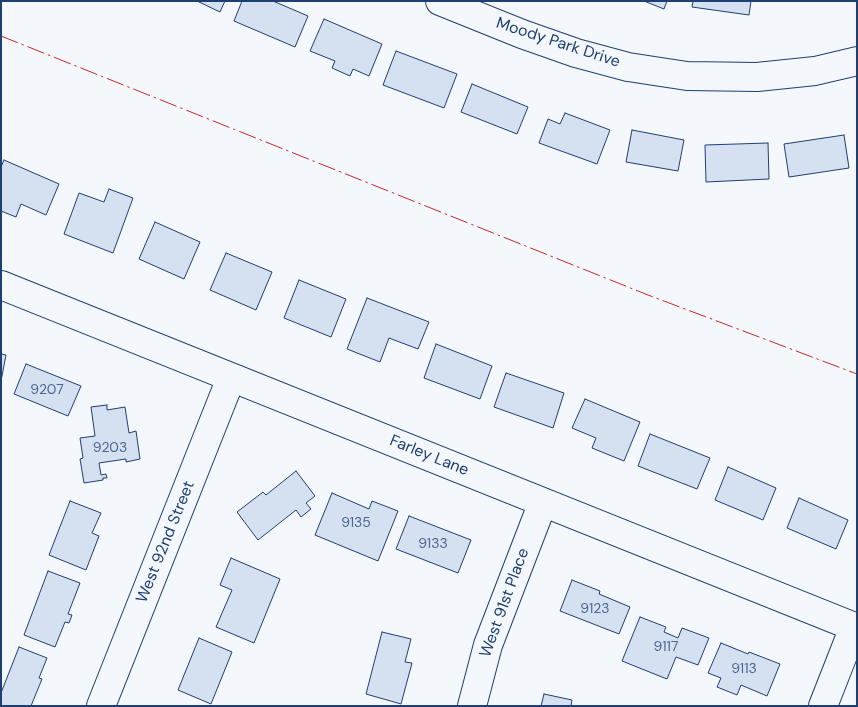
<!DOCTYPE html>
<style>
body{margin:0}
#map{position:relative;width:858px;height:707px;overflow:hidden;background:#f4f7fb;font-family:"DM Sans",sans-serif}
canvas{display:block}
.frame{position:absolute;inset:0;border:2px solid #1d3f73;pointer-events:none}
</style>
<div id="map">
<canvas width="858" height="707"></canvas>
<div class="frame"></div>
</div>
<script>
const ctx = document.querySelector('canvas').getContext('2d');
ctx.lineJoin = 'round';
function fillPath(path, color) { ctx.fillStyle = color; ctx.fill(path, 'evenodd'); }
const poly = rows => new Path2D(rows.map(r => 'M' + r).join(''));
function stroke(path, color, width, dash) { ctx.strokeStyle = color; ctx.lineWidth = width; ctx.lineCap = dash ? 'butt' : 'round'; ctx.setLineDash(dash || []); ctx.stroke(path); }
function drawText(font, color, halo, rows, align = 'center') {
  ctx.font = font + ' "DM Sans",sans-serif'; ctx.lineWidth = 4; ctx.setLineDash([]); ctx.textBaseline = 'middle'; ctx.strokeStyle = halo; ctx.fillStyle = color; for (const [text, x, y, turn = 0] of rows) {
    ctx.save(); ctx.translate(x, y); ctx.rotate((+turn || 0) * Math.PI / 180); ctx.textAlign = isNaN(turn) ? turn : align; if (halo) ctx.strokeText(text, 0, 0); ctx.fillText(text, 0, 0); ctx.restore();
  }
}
const building = poly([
 [197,1,225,1,220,12,197,1],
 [242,1,273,1,308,16,295,47,234,21,242,1],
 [644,1,667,1,664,9,644,1],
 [693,1,751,1,749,15,692,7,693,1],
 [324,19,382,44,369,76,353,69,350,76,332,68,335,61,310,51,324,19],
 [396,51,457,74,444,108,383,85,396,51],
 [472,84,528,107,517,134,461,112,472,84],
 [565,113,610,130,597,164,539,143,548,119,560,124,565,113],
 [632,130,684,140,678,171,626,162,632,130],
 [844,135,849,168,789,177,784,144,844,135],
 [768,143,769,179,706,182,705,145,768,143],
 [4,160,59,184,46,215,21,204,16,217,1,211,1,167,4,160],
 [109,189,133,198,113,253,64,234,79,193,104,202,109,189],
 [155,222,200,242,184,279,139,259,155,222],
 [226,253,272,272,256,310,210,290,226,253],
 [299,280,346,299,331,337,284,318,299,280],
 [367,298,429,322,418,349,389,338,380,362,347,349,367,298],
 [436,344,492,366,480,399,424,378,436,344],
 [1,354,6,355,1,381,1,354],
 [26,364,81,386,68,416,14,394,26,364],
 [506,373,564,393,553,428,494,407,506,373],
 [585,399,640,422,624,461,592,448,596,438,572,428,585,399],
 [107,405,107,410,125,407,129,433,136,431,140,459,126,462,126,459,99,463,101,475,106,474,107,478,103,478,103,480,84,483,80,459,83,458,80,438,95,436,91,407,107,405],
 [650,434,710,458,697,489,638,466,650,434],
 [728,467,776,488,763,520,715,500,728,467],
 [296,471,315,496,306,503,311,509,301,517,296,510,258,540,237,512,263,492,266,495,296,471],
 [332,493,369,509,372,501,398,511,378,561,315,535,332,493],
 [799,498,848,520,836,549,787,528,799,498],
 [70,501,101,513,92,533,99,536,86,570,49,555,70,501],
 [409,516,471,540,458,573,396,549,409,516],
 [231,558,280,579,254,643,216,627,232,590,220,585,231,558],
 [48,571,80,583,68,614,72,615,69,623,65,622,55,647,24,635,48,571],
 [572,580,600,591,599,594,630,607,619,634,560,611,572,580],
 [640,617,666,627,664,632,678,638,682,628,709,638,698,665,676,657,667,679,622,661,640,617],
 [382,632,411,639,405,662,412,663,401,704,366,694,382,632],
 [199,638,232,652,211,704,178,690,199,638],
 [721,643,748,654,749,652,780,664,767,696,741,685,737,695,717,687,721,678,708,673,721,643],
 [19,647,47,658,39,678,42,679,31,706,1,706,1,693,19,647],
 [544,694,572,700,571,706,541,706,544,694]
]);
fillPath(building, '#d5e0f0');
stroke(building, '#1d3f73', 1);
const minor = poly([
 [440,1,522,34,576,53,628,67,687,76,757,77,815,71,857,61],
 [1,285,857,628],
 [101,706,231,378],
 [472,706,488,645,543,502],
 [823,706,854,627]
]);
stroke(minor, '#1d3f73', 30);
stroke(minor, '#f4f7fb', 28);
stroke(poly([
 [1,36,648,295,857,374]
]), '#c62828', 1, [18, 4, 2.5, 4]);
drawText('14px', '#4b6792', null, [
 ["9207",47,390],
 ["9203",110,448],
 ["9135",356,523],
 ["9133",433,544],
 ["9123",595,609],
 ["9117",666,647],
 ["9113",744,669]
]);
drawText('16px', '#1d3f73', '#f4f7fb', [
 ["Moody Park Drive",558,43,18],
 ["Farley Lane",429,456,22],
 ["West 92nd Street",166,542,-68],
 ["West 91st Place",505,603,-70]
]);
</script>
